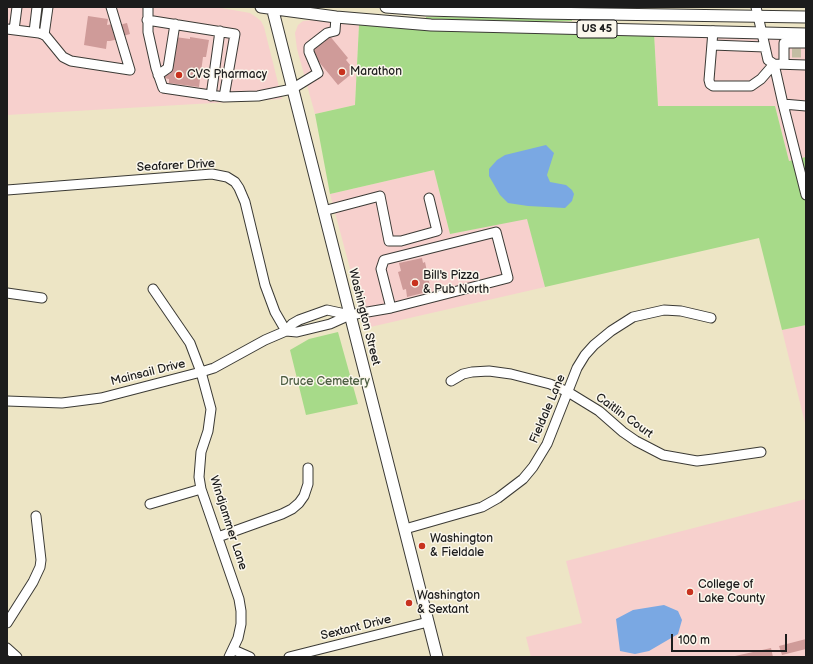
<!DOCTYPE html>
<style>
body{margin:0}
#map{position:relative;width:813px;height:664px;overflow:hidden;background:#ede5c5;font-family:"Balsamiq Sans",sans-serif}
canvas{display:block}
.frame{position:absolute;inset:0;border:8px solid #1c1c1c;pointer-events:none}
.scale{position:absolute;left:671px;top:634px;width:116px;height:18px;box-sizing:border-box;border:2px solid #1c1c1c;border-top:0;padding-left:5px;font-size:12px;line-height:14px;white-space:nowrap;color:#1c1c1c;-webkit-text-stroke:3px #fbf7ec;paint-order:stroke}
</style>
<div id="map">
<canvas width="813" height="664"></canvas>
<div class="frame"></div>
<div class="scale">100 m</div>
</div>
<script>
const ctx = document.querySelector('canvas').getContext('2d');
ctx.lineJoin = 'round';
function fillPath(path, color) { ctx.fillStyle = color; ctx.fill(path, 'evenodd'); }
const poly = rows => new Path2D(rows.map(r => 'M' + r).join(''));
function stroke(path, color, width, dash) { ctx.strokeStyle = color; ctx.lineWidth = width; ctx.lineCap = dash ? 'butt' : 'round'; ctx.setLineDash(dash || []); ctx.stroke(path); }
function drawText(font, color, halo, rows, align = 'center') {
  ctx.font = font + ' "Balsamiq Sans",sans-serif'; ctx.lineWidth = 3; ctx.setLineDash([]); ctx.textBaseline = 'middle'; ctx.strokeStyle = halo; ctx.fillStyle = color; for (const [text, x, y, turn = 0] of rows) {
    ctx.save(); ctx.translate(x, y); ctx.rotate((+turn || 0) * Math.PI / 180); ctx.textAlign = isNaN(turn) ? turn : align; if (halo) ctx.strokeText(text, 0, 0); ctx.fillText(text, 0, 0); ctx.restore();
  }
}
fillPath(poly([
 [7,7,216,7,250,13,256,17,261,21,264,27,282,99,7,115],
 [312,20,359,25,355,105,315,114,297,49,295,33,298,25,303,21],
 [654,33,806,34,806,157,789,161,775,106,658,107],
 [434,170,450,234,527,218,545,287,366,328,330,194],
 [806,325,806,427,782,330],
 [806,499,806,657,531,657,526,637,582,623,566,561]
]), '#f7d0cd');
fillPath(poly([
 [426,17,572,18,572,21,532,22,426,20],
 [359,25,447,30,654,33,658,106,775,106,789,161,806,157,806,325,782,330,759,238,545,287,527,219,450,234,434,170,330,194,315,114,355,105],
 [338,332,358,404,306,415,290,350,309,339]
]), '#a7da89');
fillPath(poly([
 [546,145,554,153,547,175,550,182,566,185,572,190,574,194,572,201,565,208,528,206,508,203,500,195,489,176,489,169,497,160,505,155],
 [664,605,678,611,682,620,678,634,649,651,635,654,620,651,616,619,633,610]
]), '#7aa8e3');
fillPath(poly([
 [88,16,108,19,107,25,119,23,119,25,127,23,130,34,123,36,123,38,110,41,107,41,106,49,84,45],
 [329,35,348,58,346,60,355,71,338,85,310,51],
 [175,37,190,39,190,37,209,40,206,57,203,57,199,87,169,83,169,79,164,78,165,73,170,74],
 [422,258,423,263,425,262,431,291,407,297,406,289,403,290,398,272,401,271,399,263],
 [806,639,806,649,782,655,779,646],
 [771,648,773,657,735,657,735,656]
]), '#cf9b99');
stroke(poly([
 [792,53,806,53]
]), '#c3bda3', 9, [9, 4.5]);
const minor = poly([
 [148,7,148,32,156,68,163,88,224,97,258,96,292,89,318,73,309,52,309,47,327,33,335,31,336,17],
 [756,7,768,60,774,64,783,104,806,106],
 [147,20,235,34,224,97],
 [7,29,39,33,45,35,63,57,71,61,130,70,111,7],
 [14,30,17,7],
 [713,31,709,80,710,84,713,86,751,86,761,79,774,64,806,65],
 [34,32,37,7],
 [44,35,48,7],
 [712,45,765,47],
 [784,64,784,43,806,43],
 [158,75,168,68,175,24],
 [211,96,220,31],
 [783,104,806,195],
 [7,190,212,174,227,177,235,182,239,188,245,202,265,285,275,312,286,331],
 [323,211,380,196,389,241,401,241,437,231,429,198],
 [153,289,190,343,201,372,211,409,208,431,201,452,199,477,201,489,239,599,241,611,241,624,238,638,229,657],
 [7,293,42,298],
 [286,331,297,332,330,324,350,315,391,308,508,278,496,232,384,260,381,269,391,308],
 [451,381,463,374,472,372,489,371,511,374,550,384,568,392,599,411,623,432,636,441,663,455,697,461,713,459,761,452],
 [7,401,62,403,101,398,201,372,214,368,265,340,286,331,292,324,299,320,327,310,350,315],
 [150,504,201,489],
 [405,529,482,507,498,498,523,479,533,467,547,444,577,368,585,355,594,345,611,331,633,317,664,310,681,311,711,318],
 [218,537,282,514,292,509,299,503,304,496,308,484,308,468],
 [7,623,33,582,40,567,41,560,36,516],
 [7,648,17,657],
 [234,650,250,657],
 [289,657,428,622]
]);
const major = poly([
 [261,7,336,17,431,25,806,34],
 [272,7,437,657],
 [386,7,426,10,536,13,806,17]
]);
stroke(minor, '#3b3a35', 11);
stroke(major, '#3b3a35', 13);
stroke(minor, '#fff', 9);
stroke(major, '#fff', 11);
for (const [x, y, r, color] of [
 [342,72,4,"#c8321e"],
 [179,75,4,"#c8321e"],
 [415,283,4,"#c8321e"],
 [422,546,4,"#c8321e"],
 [690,592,4,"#c8321e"],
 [409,603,4,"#c8321e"]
]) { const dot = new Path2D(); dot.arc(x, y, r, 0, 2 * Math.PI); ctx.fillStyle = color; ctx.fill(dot); stroke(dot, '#fbf7ec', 1.5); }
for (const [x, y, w] of [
 [597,29,40]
]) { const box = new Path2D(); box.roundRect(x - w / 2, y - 9, w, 18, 3); ctx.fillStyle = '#fbf7ec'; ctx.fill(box); stroke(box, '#1c1c1c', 1); }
drawText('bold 11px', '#1c1c1c', null, [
 ["US 45",597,29]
]);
drawText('12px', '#1c1c1c', '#fbf7ec', [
 ["Marathon",350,72],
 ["CVS Pharmacy",187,75],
 ["Bill's Pizza",423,276],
 ["& Pub North",423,290],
 ["Washington",430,539],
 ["& Fieldale",430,553],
 ["College of",698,585],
 ["Lake County",698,599],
 ["Washington",417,596],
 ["& Sextant",417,610]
], 'left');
drawText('12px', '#1c1c1c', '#fbf7ec', [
 ["Seafarer Drive",176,166,-3],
 ["Washington Street",364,317,76],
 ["Mainsail Drive",148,373,-14],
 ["Fieldale Lane",548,409,-67],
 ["Caitlin Court",624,416,36],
 ["Windjammer Lane",228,523,72],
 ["Sextant Drive",356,628,-14]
]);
drawText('12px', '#4d5e42', '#fbf7ec', [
 ["Druce Cemetery",325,382]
]);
</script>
